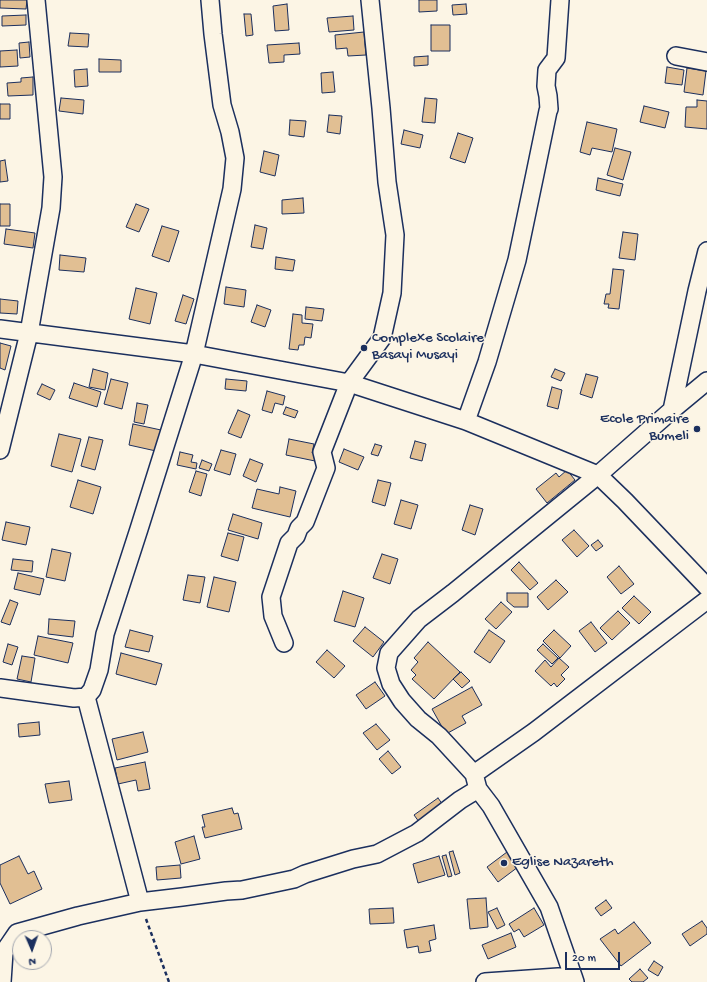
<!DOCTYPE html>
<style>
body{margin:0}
#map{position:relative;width:707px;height:982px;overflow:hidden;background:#fcf5e5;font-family:"Gochi Hand",sans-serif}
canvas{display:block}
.north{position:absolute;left:12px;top:930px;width:40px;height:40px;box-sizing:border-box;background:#fcf5e5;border:1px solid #a2a6af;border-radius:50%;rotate:178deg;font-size:11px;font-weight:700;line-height:16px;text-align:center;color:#1b2f5e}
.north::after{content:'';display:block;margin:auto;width:14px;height:18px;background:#1b2f5e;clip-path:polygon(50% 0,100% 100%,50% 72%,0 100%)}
.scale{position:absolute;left:565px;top:952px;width:55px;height:18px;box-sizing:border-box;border:2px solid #1b2f5e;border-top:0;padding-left:5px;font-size:12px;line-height:14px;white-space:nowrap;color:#1b2f5e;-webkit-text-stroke:3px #fcf5e5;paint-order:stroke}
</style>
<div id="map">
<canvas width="707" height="982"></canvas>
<div class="north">N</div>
<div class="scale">20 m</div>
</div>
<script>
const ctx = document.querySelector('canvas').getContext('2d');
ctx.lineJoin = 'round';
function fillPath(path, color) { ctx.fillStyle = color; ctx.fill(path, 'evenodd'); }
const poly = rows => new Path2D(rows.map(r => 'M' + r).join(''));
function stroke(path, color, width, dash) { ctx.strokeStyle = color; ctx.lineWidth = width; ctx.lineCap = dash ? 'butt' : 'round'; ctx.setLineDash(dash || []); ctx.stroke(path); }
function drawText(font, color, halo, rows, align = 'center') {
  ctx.font = font + ' "Gochi Hand",sans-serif'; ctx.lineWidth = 3; ctx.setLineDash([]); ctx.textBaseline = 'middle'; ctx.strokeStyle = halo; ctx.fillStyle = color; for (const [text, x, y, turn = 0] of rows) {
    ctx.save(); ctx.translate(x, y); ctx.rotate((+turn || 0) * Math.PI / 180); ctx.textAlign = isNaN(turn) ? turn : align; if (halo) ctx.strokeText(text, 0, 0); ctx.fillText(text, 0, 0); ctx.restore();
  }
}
const building = poly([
 [0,0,27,0,26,9,0,8,0,0],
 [419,0,437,0,437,11,419,12,419,0],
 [287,4,289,30,275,31,273,6,287,4],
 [466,4,467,14,453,15,452,5,466,4],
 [244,14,251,14,253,35,246,36,244,14],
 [26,15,26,25,2,26,2,16,26,15],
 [353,16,354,30,329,32,327,18,353,16],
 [431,25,450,25,450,51,431,51,431,25],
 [364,32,366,55,348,56,347,48,336,49,335,35,364,32],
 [70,33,89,34,88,47,68,46,70,33],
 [29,42,30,57,20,58,19,43,29,42],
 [299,43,300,54,284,55,284,62,269,63,267,45,299,43],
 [17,50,18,66,0,67,0,51,17,50],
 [428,56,428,65,414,66,414,57,428,56],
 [99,59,121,60,121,72,99,72,99,59],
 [667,67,684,70,682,85,665,83,667,67],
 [687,68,706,71,703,95,684,92,687,68],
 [87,69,88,86,75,87,74,70,87,69],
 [333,72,335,92,322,93,321,73,333,72],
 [33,77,33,95,8,96,7,83,21,82,21,78,33,77],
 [61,98,84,100,83,114,59,111,61,98],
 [425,98,437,99,435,123,422,122,425,98],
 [697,100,707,101,707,129,685,127,686,107,697,107,697,100],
 [0,104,10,104,10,119,0,119,0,104],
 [644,106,669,112,665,128,640,122,644,106],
 [329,115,342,116,340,134,327,132,329,115],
 [290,120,306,121,304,137,289,135,290,120],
 [587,122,617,129,612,152,592,148,590,155,580,152,587,122],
 [404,130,423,135,420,148,401,144,404,130],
 [458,133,473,138,465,163,450,158,458,133],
 [615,148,631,152,623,180,607,175,615,148],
 [264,151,279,155,275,176,260,172,264,151],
 [5,160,8,181,0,182,0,161,5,160],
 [598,178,623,184,620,196,596,190,598,178],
 [303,198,304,213,282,214,282,200,303,198],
 [0,204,10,204,10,226,0,226,0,204],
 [136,204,149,209,139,232,126,227,136,204],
 [255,225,267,228,263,249,251,247,255,225],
 [162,226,179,231,169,262,152,256,162,226],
 [6,229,35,233,33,248,4,244,6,229],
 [623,232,638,234,635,260,619,258,623,232],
 [60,255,86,258,84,272,59,270,60,255],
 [276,257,295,260,293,271,275,269,276,257],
 [613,269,624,270,619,309,608,308,609,304,604,304,606,294,610,294,613,269],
 [226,287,246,290,244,307,224,304,226,287],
 [136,288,157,293,150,324,129,319,136,288],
 [183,295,194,299,186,324,175,321,183,295],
 [0,299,18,301,17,314,0,313,0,299],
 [257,305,271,310,265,327,251,322,257,305],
 [306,307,324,309,322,321,305,319,306,307],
 [293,314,302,315,302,323,313,324,311,338,305,337,304,345,299,345,298,350,289,349,293,314],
 [0,343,11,346,5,370,0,368,0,343],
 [93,369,108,373,105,390,89,387,93,369],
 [555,369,565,373,561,381,551,377,555,369],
 [586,374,598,377,592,398,580,394,586,374],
 [111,379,128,383,122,409,104,404,111,379],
 [226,379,247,381,246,391,225,389,226,379],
 [74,383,101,392,97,407,69,398,74,383],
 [42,384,55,390,50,400,37,394,42,384],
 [552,387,562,390,558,409,547,406,552,387],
 [267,391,285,396,283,405,275,403,272,413,262,410,267,391],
 [137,403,148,405,144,424,134,422,137,403],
 [286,407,298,411,295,418,283,414,286,407],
 [238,410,250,415,241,438,228,433,238,410],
 [133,424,161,430,156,451,129,445,133,424],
 [59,434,81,439,72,472,51,466,59,434],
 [89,437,103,440,95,470,81,466,89,437],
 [289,439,314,444,312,453,317,454,315,461,286,455,289,439],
 [415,441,426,444,422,461,410,458,415,441],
 [375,444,382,446,378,456,371,454,375,444],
 [344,449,364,457,358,470,339,462,344,449],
 [221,450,236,454,230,475,214,470,221,450],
 [180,452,193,455,191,462,197,463,196,469,177,465,180,452],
 [250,459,263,464,256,482,243,476,250,459],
 [202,460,212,464,209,471,199,468,202,460],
 [567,470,575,480,547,503,536,489,556,473,559,477,567,470],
 [196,471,207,474,201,496,189,492,196,471],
 [78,480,101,487,93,514,70,507,78,480],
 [378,480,391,483,385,506,372,502,378,480],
 [280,487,296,491,290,517,252,508,257,489,279,494,280,487],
 [401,500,418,505,411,529,394,524,401,500],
 [470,505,483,509,475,535,462,530,470,505],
 [233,514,262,523,258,539,228,530,233,514],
 [6,522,30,527,26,545,2,540,6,522],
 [574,530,589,546,577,557,562,540,574,530],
 [228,533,244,537,238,561,221,556,228,533],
 [598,540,603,546,596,551,591,545,598,540],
 [52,549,71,553,65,581,46,577,52,549],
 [382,554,398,559,390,584,373,578,382,554],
 [13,559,33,561,32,572,11,570,13,559],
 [519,562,538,583,530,590,511,570,519,562],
 [619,566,634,584,621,594,607,577,619,566],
 [18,573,44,579,40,595,14,589,18,573],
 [188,575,205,577,200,603,183,600,188,575],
 [214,577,236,582,229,612,207,607,214,577],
 [556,580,568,592,548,610,537,597,556,580],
 [343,591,364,598,355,627,334,621,343,591],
 [507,593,528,593,528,607,514,607,507,601,507,593],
 [634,596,651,612,639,624,622,608,634,596],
 [10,600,18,603,10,625,1,622,10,600],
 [501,602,512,612,496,629,485,619,501,602],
 [618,611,630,623,612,640,600,628,618,611],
 [49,619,75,621,73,637,48,634,49,619],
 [591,622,607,643,595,652,579,631,591,622],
 [365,627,384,642,373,657,353,641,365,627],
 [130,630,153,636,149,652,125,647,130,630],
 [489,630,505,641,490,663,474,652,489,630],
 [554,630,571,646,560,658,543,641,554,630],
 [38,636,73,643,68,663,34,655,38,636],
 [428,642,460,672,434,699,412,679,416,675,411,670,418,662,414,658,428,642],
 [8,644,18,647,12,665,3,662,8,644],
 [543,644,558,658,552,664,537,650,543,644],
 [327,650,345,666,334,678,316,662,327,650],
 [121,653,162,664,156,685,116,674,121,653],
 [22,656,35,658,31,682,17,679,22,656],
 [559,658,569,667,561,675,565,679,557,687,554,683,551,686,535,671,545,660,551,667,559,658],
 [461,672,470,681,462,688,453,679,461,672],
 [375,682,385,696,366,709,356,695,375,682],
 [472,687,482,705,462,716,466,723,446,734,432,709,472,687],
 [39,722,40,735,19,737,18,724,39,722],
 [376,724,390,740,377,750,363,733,376,724],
 [143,732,148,752,117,760,112,739,143,732],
 [388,751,401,767,392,774,379,759,388,751],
 [145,762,150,789,138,791,136,780,118,784,115,768,145,762],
 [69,781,72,800,49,803,45,784,69,781],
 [438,798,446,809,422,826,414,815,438,798],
 [232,808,234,814,238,813,242,829,205,838,202,827,205,827,202,815,232,808],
 [194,836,200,859,181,864,175,842,194,836],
 [453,851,460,873,455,875,449,852,453,851],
 [507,852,518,867,498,882,487,867,507,852],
 [446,855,452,876,448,877,442,856,446,855],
 [19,856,28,874,34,871,42,889,10,904,0,883,0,865,19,856],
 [439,856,445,875,418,883,413,864,439,856],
 [180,865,181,878,157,880,156,867,180,865],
 [486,898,488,927,470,929,467,899,486,898],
 [606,900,612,908,601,916,595,908,606,900],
 [393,908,394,923,370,924,369,909,393,908],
 [497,908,505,925,497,929,488,912,497,908],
 [534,908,544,925,524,937,519,929,514,932,509,924,534,908],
 [702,921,707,928,707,934,690,946,682,934,702,921],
 [634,922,651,943,621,966,600,939,615,929,618,934,634,922],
 [434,925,436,939,429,941,431,951,419,953,418,946,407,948,404,930,434,925],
 [511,933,516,947,488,959,482,945,511,933],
 [654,961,663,967,658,976,648,970,654,961],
 [640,969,648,978,643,982,632,982,629,979,640,969]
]);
fillPath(building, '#e1bf93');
stroke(building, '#1b2f5e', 1);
const minor = poly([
 [676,56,707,62],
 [0,329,194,354,349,383,466,421,598,475,625,501,707,587],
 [672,410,697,291,707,251],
 [466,421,487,362,517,260,535,174,548,111,549,109,548,96,546,86,547,70,556,58,560,0],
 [0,450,29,333,51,208,53,177,36,0],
 [284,643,273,616,271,597,289,543,296,536,299,528,305,522,326,468,322,452,349,383,382,338,392,293,395,235,387,182,381,108,370,0],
 [0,688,74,698,86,697,92,690,99,670,105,634,139,529,194,354,232,189,235,158,230,132,222,105,213,34,210,0],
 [86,697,140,902],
 [474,774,534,732,707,600],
 [573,976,549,907,491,806,478,789,474,774,439,736,418,719,402,701,391,684,386,668,389,653,419,619,453,593,598,475,672,410,707,381],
 [2,982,4,952,17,933,78,916,140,902,182,897,226,891,242,890,294,879,305,874,353,859,377,854,417,833,460,800,478,789],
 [485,982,573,976,575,982]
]);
stroke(minor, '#1b2f5e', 20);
stroke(poly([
 [146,919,169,982]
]), '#1b2f5e', 2.5, [4, 3]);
stroke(minor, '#fcf5e5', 17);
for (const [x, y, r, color] of [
 [364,348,4,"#1b2f5e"],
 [697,429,4,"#1b2f5e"],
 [504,863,4,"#1b2f5e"]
]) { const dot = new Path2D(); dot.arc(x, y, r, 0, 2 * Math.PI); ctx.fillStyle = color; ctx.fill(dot); stroke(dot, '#fcf5e5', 1.5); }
drawText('15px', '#1b2f5e', '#fcf5e5', [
 ["Complexe Scolaire",372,339],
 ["Basayi Musayi",372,356],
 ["Ecole Primaire",689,420,"right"],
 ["Bumeli",689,437,"right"],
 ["Eglise Nazareth",512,863]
], 'left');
</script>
